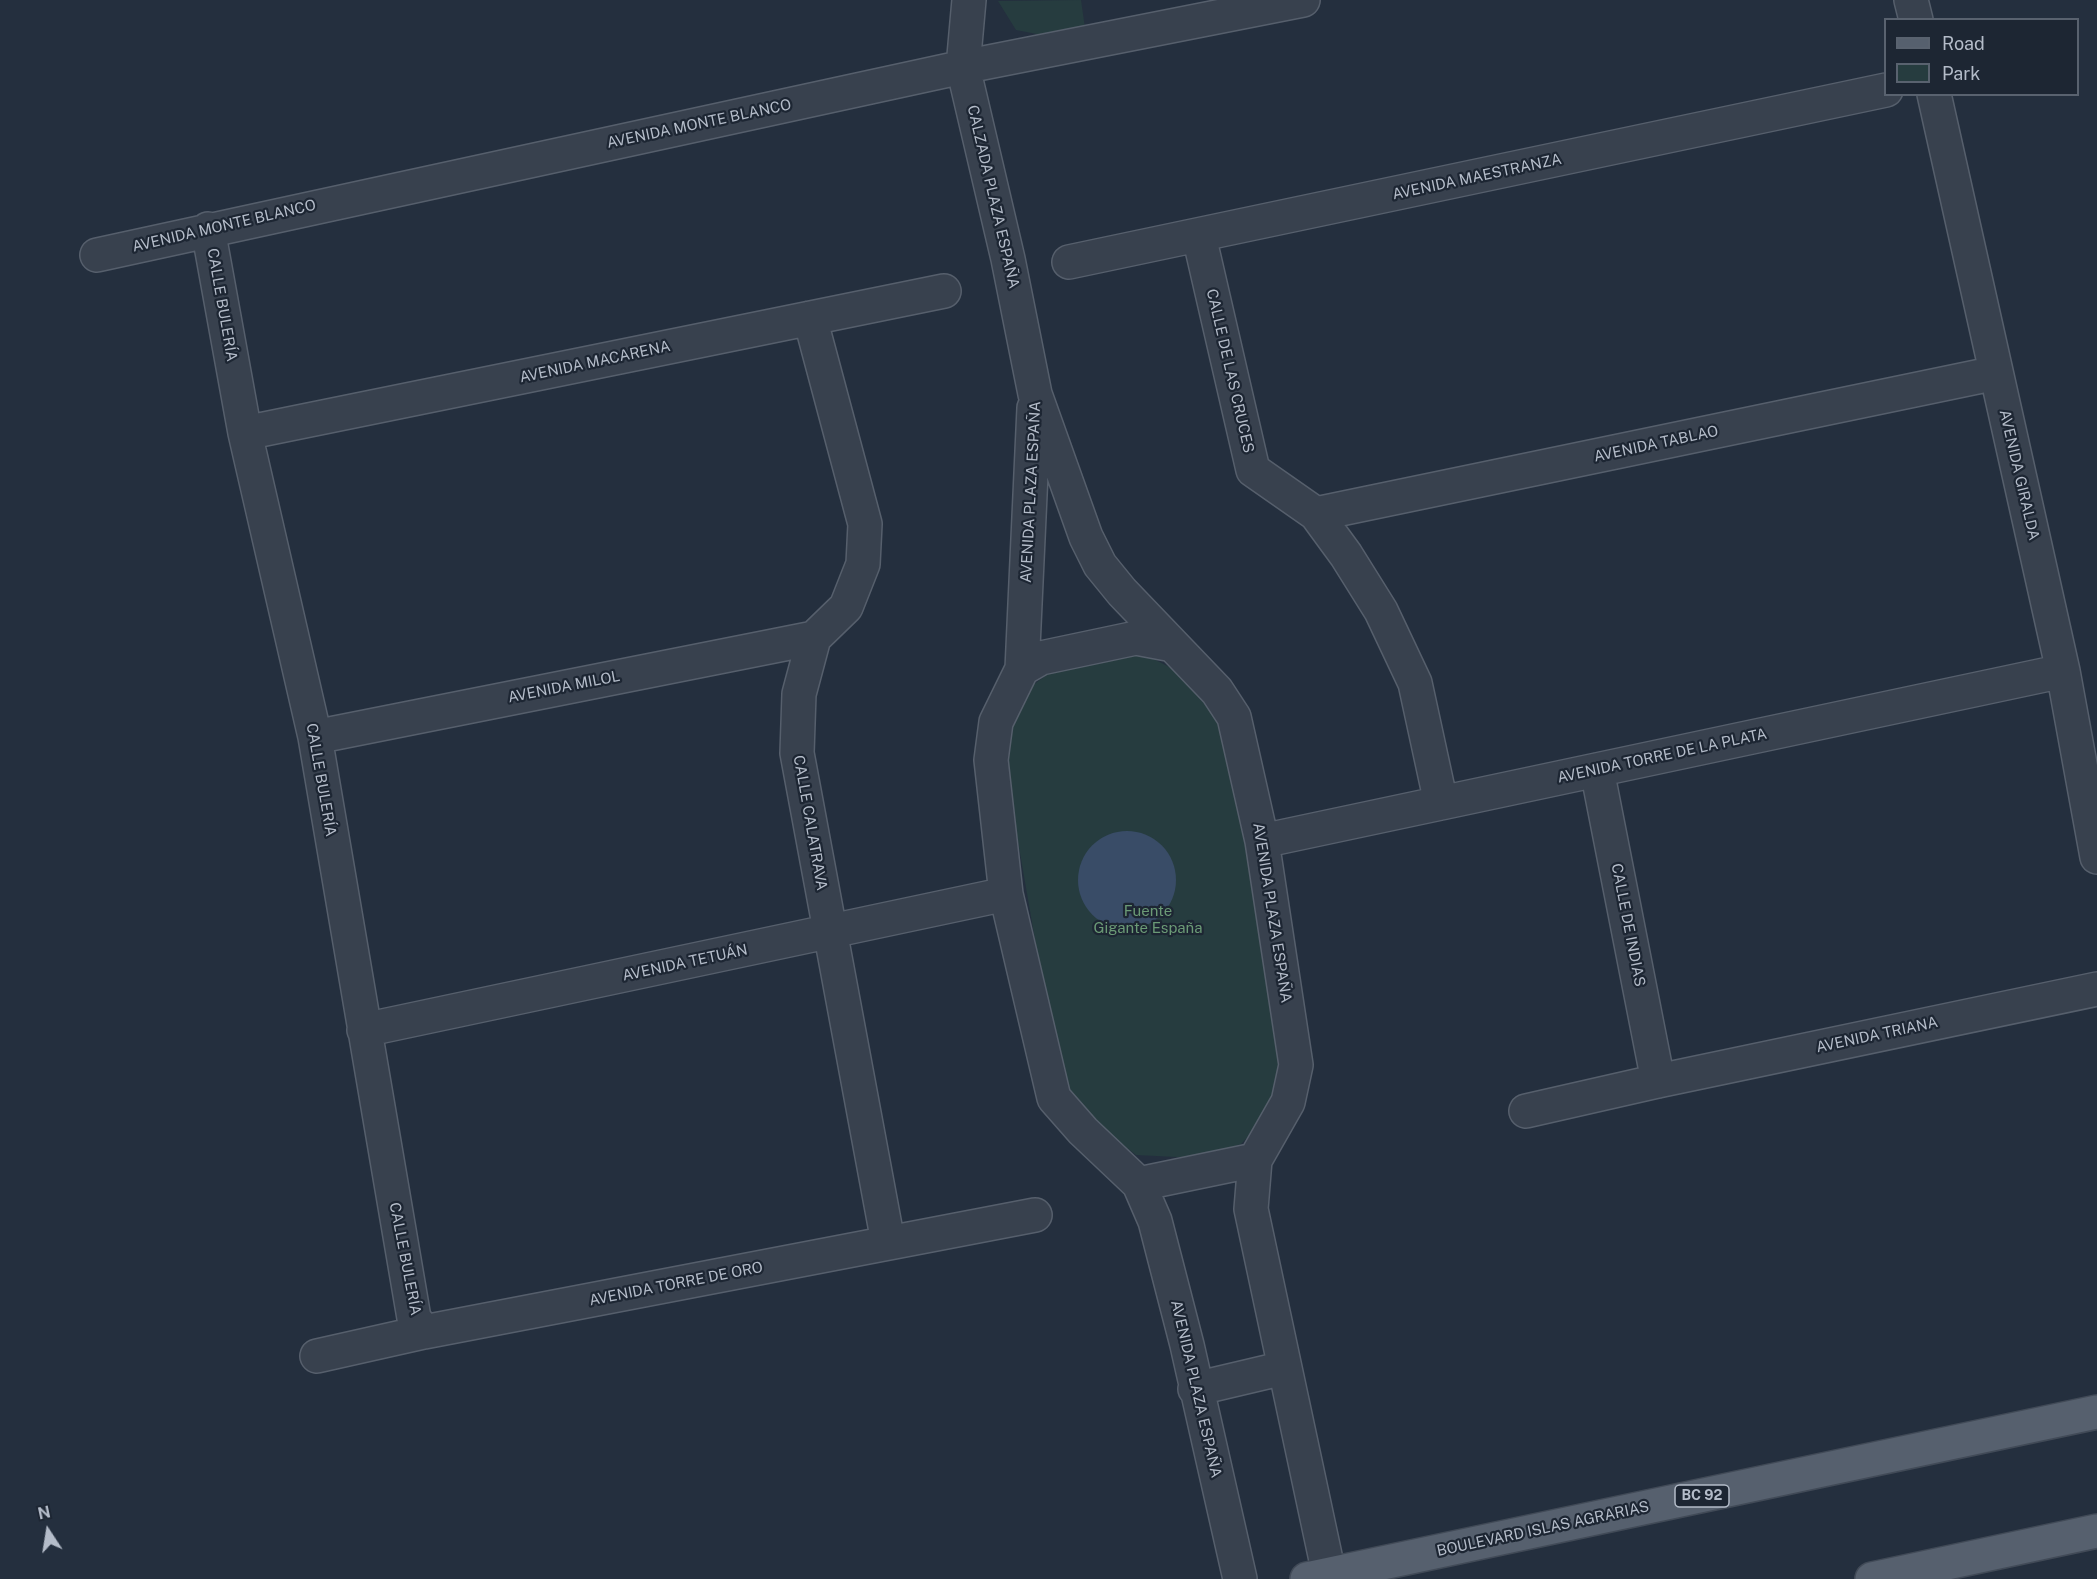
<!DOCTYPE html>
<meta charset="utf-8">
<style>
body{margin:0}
#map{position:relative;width:2097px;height:1579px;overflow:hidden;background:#242f3e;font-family:"Public Sans",sans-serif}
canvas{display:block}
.legend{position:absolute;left:1884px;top:18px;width:195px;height:78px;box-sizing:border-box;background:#1d2633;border:2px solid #59626f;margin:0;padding:8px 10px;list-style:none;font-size:18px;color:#b4bcc9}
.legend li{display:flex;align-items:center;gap:12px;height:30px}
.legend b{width:30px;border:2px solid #59626f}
.north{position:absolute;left:18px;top:1501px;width:60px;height:60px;-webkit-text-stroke:4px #1d2633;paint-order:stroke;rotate:348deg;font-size:16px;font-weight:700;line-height:24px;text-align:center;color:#b4bcc9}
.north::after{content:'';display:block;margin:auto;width:21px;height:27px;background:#b4bcc9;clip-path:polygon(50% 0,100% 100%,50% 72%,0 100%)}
</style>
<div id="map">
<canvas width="2097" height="1579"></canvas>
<ul class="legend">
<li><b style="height:8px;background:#56606e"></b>Road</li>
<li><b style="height:16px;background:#263c3f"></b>Park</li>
</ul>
<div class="north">N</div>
</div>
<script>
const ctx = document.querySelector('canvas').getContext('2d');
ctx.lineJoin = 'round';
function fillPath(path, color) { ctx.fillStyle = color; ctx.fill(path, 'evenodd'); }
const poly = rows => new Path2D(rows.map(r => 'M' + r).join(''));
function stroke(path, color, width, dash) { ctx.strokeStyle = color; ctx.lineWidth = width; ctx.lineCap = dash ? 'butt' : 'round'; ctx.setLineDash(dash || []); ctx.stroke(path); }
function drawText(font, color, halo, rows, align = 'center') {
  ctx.font = font + ' "Public Sans",sans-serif'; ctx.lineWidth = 4.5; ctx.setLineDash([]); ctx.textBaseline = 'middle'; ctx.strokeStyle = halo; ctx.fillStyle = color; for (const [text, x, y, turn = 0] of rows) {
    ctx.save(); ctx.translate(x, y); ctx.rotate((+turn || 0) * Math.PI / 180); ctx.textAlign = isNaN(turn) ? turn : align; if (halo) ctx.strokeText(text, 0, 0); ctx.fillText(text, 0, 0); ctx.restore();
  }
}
fillPath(poly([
 [1081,0,1085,28,1047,36,1016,30,998,1],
 [1142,653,1177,671,1221,722,1262,900,1284,1052,1271,1113,1241,1144,1197,1158,1136,1155,1089,1119,1058,1073,1006,772,1004,730,1022,693,1059,666]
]), '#263c3f');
fillPath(poly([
 '1078 880a49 49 0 1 1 98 0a49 49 0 1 1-98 0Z'
]), '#394c67');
const street = poly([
 [969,0,963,67,1008,259,1035,394,1086,537,1100,565,1122,592,1217,691,1234,717,1262,841,1296,1065,1288,1102,1255,1160,1251,1209,1329,1574],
 [1911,0,1916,20],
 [1934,94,2063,671,2097,857],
 [208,229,245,433,315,737,414,1318,424,1332],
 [1199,236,1253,470,1316,514,1346,555,1381,611,1415,683,1441,803],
 [97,255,963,67,1303,0],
 [1069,262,1886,90],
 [810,318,865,524,863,564,846,607,814,638,799,694,797,753,888,1242],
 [1034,408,1022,669,996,722,991,760,1006,894,1054,1098,1083,1131,1139,1184,1155,1221,1187,1345,1240,1579],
 [245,433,944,291],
 [1316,514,1996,373],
 [1022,669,1041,658,1136,638,1173,645],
 [315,737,814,638],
 [1597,770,1658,1081],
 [1262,841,2063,671],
 [364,1030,1006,894],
 [1526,1111,1658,1081,2097,989],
 [1139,1184,1255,1160],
 [317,1356,424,1332,1035,1215],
 [1195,1389,1284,1368]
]);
const primary = poly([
 [1307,1579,2097,1412],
 [1872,1579,2097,1531]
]);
stroke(street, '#565f6c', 36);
stroke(primary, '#414a57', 36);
stroke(street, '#38414e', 33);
stroke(primary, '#56606e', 33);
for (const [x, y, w] of [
 [1702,1496,54]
]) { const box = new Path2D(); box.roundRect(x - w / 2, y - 11, w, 22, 4.5); ctx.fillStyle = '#1d2633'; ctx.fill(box); stroke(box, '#b4bcc9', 1.5); }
drawText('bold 14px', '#b4bcc9', null, [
 ["BC 92",1702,1496]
]);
drawText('15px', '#b4bcc9', '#1d2633', [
 ["AVENIDA MONTE BLANCO",699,124,-12],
 ["AVENIDA MAESTRANZA",1477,177,-12],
 ["CALZADA PLAZA ESPAÑA",993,197,77],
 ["AVENIDA MONTE BLANCO",224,226,-13],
 ["CALLE BULERÍA",222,305,80],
 ["AVENIDA MACARENA",595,362,-12],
 ["CALLE DE LAS CRUCES",1230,371,77],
 ["AVENIDA TABLAO",1656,444,-12],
 ["AVENIDA GIRALDA",2019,475,77],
 ["AVENIDA PLAZA ESPAÑA",1031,492,-87],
 ["AVENIDA MILOL",564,687,-11],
 ["AVENIDA TORRE DE LA PLATA",1662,756,-12],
 ["CALLE BULERÍA",321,780,80],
 ["CALLE CALATRAVA",810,823,80],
 ["AVENIDA PLAZA ESPAÑA",1272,913,81],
 ["CALLE DE INDIAS",1628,925,79],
 ["AVENIDA TETUÁN",685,963,-12],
 ["AVENIDA TRIANA",1877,1035,-12],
 ["CALLE BULERÍA",405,1259,79],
 ["AVENIDA TORRE DE ORO",676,1284,-11],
 ["AVENIDA PLAZA ESPAÑA",1196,1389,77],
 ["BOULEVARD ISLAS AGRARIAS",1543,1529,-12]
]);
drawText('15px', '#6b9a76', '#1d2633', [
 ["Fuente",1148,911],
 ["Gigante España",1148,928]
]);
</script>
